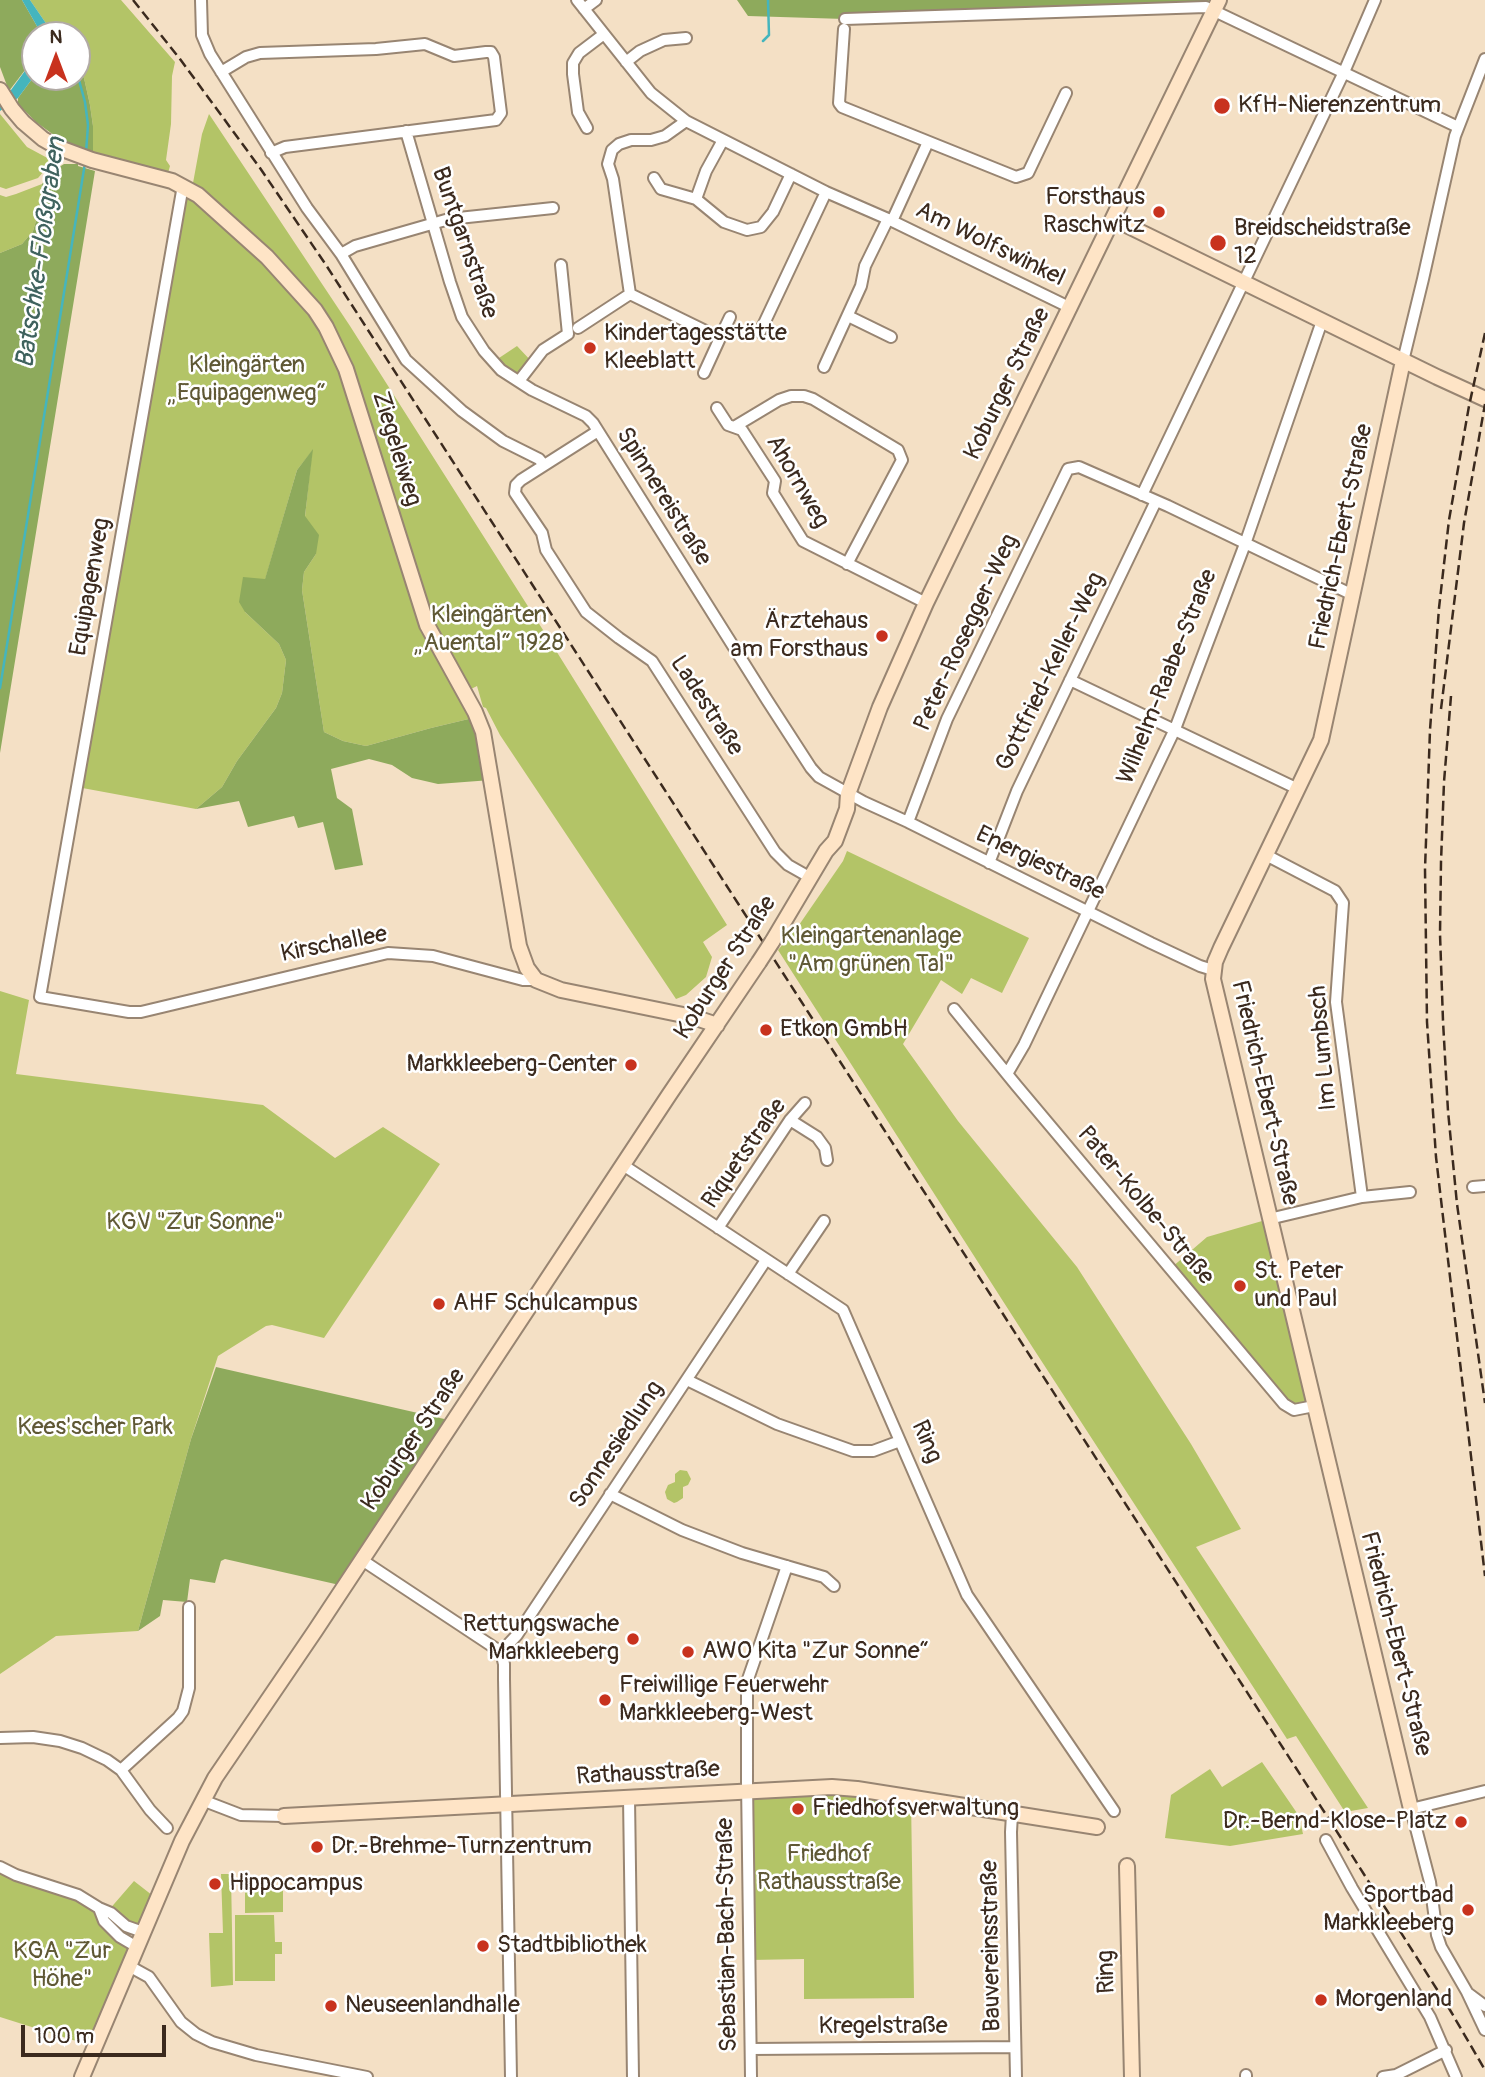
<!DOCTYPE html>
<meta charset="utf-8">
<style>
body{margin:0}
#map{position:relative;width:1485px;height:2077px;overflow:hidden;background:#f4e0c5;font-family:Pangolin,sans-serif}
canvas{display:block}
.north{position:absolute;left:21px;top:21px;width:70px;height:70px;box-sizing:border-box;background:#fff;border:2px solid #b1aaa5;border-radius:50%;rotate:0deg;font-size:19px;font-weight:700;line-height:28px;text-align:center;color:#3b2a1e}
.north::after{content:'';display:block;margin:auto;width:24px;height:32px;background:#c8321e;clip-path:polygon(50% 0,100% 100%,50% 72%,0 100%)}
.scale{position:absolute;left:21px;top:2025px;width:145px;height:32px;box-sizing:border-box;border:4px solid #3b2a1e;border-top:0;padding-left:9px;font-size:21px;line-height:24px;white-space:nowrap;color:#3b2a1e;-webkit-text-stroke:5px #fff;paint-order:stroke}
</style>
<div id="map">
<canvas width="1485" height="2077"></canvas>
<div class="north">N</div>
<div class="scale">100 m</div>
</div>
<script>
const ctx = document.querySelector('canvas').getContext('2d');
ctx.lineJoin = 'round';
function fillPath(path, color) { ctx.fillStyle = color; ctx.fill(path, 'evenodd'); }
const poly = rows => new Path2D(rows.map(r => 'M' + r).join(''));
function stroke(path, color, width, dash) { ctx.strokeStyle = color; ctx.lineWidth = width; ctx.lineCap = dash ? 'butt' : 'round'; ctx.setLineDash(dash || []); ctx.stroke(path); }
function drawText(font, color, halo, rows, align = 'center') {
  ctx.font = font + ' Pangolin,sans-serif'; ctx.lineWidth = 5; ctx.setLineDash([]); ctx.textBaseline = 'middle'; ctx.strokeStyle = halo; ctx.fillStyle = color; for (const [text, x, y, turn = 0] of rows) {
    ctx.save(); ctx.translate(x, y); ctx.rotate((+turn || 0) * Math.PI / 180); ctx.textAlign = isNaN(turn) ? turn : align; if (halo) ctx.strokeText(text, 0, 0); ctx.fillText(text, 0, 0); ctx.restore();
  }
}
fillPath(poly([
 [30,0,121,0,175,62,172,76,171,124,166,160,170,166,168,173,93,153,93,126,90,105,84,78,77,66,77,35,54,35],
 [0,114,27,147,53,161,38,178,6,189,0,187],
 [209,114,350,326,550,641,727,925,703,942,712,957,706,977,686,995,676,999,500,735,486,708,483,707,477,686,471,689,440,640,422,591,351,359,329,320,308,290,278,258,193,183,202,134],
 [42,184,38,214,33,231,22,244,0,253,0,195,6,197,16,194],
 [182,191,198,195,326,327,427,625,477,717,431,728,366,746,343,741,324,732,302,590,304,572,316,554,305,517,312,451,297,470,265,580,245,612,279,644,286,660,282,693,276,708,237,761,222,787,196,809,77,787],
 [517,346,533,363,519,381,493,362],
 [847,851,1029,938,1002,993,971,978,962,994,941,980,903,1044,958,1121,1077,1267,1191,1444,1241,1529,1196,1547,1368,1808,1345,1812,1296,1736,1287,1739,1033,1348,778,950,799,925,843,861],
 [0,991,29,1000,16,1074,263,1105,335,1158,383,1127,440,1164,324,1338,272,1325,266,1326,218,1356,191,1439,138,1631,56,1636,0,1674],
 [1269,1219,1314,1406,1296,1410,1171,1268,1207,1237],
 [680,1470,687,1471,691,1479,688,1485,683,1487,683,1498,677,1502,674,1503,667,1499,665,1492,668,1485,675,1482,675,1474],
 [1262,1762,1299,1816,1303,1834,1230,1846,1165,1838,1171,1795,1210,1769,1222,1787],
 [832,1787,911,1798,914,1998,804,1999,804,1959,750,1960,747,1791],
 [0,1867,78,1895,137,1947,95,2047,0,2017],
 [221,1874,231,1874,233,1985,211,1987,209,1933,223,1933],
 [134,1881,157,1899,143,1932,108,1911],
 [283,1887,283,1912,245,1913,245,1888],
 [235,1915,274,1915,275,1942,282,1942,282,1954,275,1954,275,1981,235,1981]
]), '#b3c467');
fillPath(poly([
 [0,0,22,0,42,35,35,35,35,57,9,91,0,67],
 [737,0,1209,0,1206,7,845,19,748,16],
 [77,66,84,78,90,105,93,126,93,153,81,150,51,133,36,122,18,104,18,98,35,75,35,77,77,77],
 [64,164,78,164,78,166,95,171,0,753,0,253,22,244,33,231,38,214,42,184,53,171],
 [313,449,305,516,319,535,316,554,304,572,302,590,324,732,343,741,366,746,431,728,477,717,491,780,438,784,412,778,392,765,369,759,331,769,337,798,352,809,363,865,335,870,323,822,298,828,294,816,248,827,239,801,196,809,222,787,237,761,276,708,282,693,286,660,279,644,245,612,239,602,243,577,265,579,297,470],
 [216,1367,453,1421,344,1586,225,1559,221,1561,215,1583,190,1579,187,1602,163,1600,160,1616,138,1631,191,1439]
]), '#8eaa5c');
fillPath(poly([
 [22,0,30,0,54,35,42,35],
 [35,57,35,75,18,98,0,111,0,101,11,90]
]), '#45b5bd');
stroke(poly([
 [763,41,769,35,768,0],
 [77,73,85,102,88,125,86,153],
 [0,688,85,163]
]), '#45b5bd', 2.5);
const street = poly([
 [201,0,202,35,210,54,307,208,341,254,406,360,462,411,503,441,539,459,544,465],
 [577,0,651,93,686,121,826,192,888,219,1071,308],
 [584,9,596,0],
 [845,19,1206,7,1458,127],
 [844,29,839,103,842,107,1016,177,1028,173,1066,93],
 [626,62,640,51,664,40,686,38],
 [221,72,246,57,260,53,376,49,425,44,454,56,486,52,491,52,494,57,501,113,496,120,285,147,271,153],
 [686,121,665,136,651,140,631,140,619,144,612,150,608,164,613,179,630,294,720,338,730,317],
 [587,128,578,112,573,74,573,63,579,53,604,34],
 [406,131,450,282,462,317,484,351,501,370,532,390,586,416,593,423,767,700,811,768,819,777,864,802,908,822,1151,943,1200,966,1213,970],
 [723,140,706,171,696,199,724,222,747,230,761,227,773,212,791,174],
 [654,178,661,189,696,199],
 [186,187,182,191,40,997,129,1012,141,1012,388,953,433,956,523,980,536,980],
 [892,221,928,142],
 [341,254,355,246,449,219,553,208],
 [848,316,891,337],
 [578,328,630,294],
 [760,332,826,192],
 [1403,361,1423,279,1455,136,1485,59],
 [824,367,861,286,865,266,888,219],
 [704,373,720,338],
 [519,381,543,350,568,334,561,265],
 [717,408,728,425,742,430,775,481,773,493,803,541,926,603],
 [734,427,779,400,791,396,804,396,813,399,898,450,902,460,847,564],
 [598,431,521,480,516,485,515,493,542,533,546,550,586,612,619,638,652,661,775,852,788,865,811,878],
 [1142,495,1344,72,1375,0],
 [1070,680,1298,789],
 [908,822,947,719,1068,469,1079,467,1168,506,1353,595],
 [1266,855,1335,891,1343,903,1336,1002,1362,1197],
 [989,863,1017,791,1156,501],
 [954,1009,1016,1085,1284,1404,1294,1410,1314,1406],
 [1007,1074,1024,1045,1175,729,1245,544,1322,321],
 [790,1120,817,1137,825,1148,827,1160],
 [623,1165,843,1310,967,1595,1114,1811],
 [1473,1187,1485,1186],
 [1269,1219,1362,1197,1410,1192],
 [718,1228,790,1120,805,1103],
 [788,1274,824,1221],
 [687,1380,777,1424,853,1451,873,1451,900,1441],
 [610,1494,682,1530,742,1553,824,1577,834,1586],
 [362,1560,501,1652,504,1664,504,1679,511,2077],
 [501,1652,517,1635,766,1260],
 [0,1738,33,1737,60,1741,82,1748,107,1760,121,1770,150,1810,167,1828],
 [121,1770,178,1718,183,1711,189,1688,189,1607],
 [1485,1791,1411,1809,1430,1882,1437,1935,1441,1947,1467,1992,1485,2030],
 [629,1798,633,2077],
 [202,1800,241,1815,284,1816],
 [1012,1814,1011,1832,1016,2077],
 [1326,1840,1352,1888,1430,2017,1456,2077],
 [0,1867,16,1875,78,1895,99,1908,111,1913,126,1926,143,1932],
 [99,1908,104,1921,120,1937,137,1947],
 [129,1966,149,1977,181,2022,196,2034,212,2042,256,2055,367,2077],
 [1469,1994,1485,2006],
 [751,2049,1015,2047],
 [1246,2075,1246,2077],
 [751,2077,747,1782,747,1682,787,1566],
 [1383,2077,1396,2075,1446,2050]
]);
const secondary = poly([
 [0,90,12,109,23,122,43,139,57,147,92,160,172,181,198,195,267,257,315,310,326,327,346,369,427,625,475,712,483,732,519,946,527,968,536,980,561,990,693,1017,717,1025],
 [1114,219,1437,377,1485,399],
 [1403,361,1321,740,1221,948,1215,962,1213,979,1411,1809],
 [772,942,826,851,835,841,847,809,848,794,880,707,926,603,1219,0],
 [284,1816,832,1787,857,1789,1097,1827],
 [1127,1866,1132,2077],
 [82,2077,182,1841,215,1778,315,1631,669,1095,759,962]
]);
stroke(street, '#988572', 14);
stroke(secondary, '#988572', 18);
stroke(street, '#fff', 10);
stroke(secondary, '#fee4c6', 14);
stroke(poly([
 [133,0,180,59,260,168,326,265,1334,1827,1450,2010,1485,2070],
 [1485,333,1469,406,1449,520,1439,608,1430,730,1425,869,1427,1022,1436,1157,1485,1576],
 [1451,696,1444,782,1441,862,1440,934,1443,1021,1448,1111,1457,1204,1485,1403],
 [1441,709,1464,523,1485,404]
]), '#3b2a1e', 2.5, [10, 5]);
const secondaryBridge = poly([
 [759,962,772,942]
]);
stroke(secondaryBridge, '#988572', 18, []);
stroke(secondaryBridge, '#fee4c6', 14);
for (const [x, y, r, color] of [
 [1222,106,9,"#c8321e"],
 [1159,212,7,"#c8321e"],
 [1218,243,9,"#c8321e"],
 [590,348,7,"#c8321e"],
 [882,636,7,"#c8321e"],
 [766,1030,7,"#c8321e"],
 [631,1065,7,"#c8321e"],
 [1240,1286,7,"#c8321e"],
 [439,1304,7,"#c8321e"],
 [633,1639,7,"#c8321e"],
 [688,1652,7,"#c8321e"],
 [605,1700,7,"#c8321e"],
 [798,1809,7,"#c8321e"],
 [1461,1822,7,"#c8321e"],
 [317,1847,7,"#c8321e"],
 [215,1884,7,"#c8321e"],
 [1468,1910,7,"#c8321e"],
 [483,1946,7,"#c8321e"],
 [1321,2000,7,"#c8321e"],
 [331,2006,7,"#c8321e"]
]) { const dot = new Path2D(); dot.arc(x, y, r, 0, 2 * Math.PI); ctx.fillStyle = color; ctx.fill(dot); stroke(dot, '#fff', 2.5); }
drawText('24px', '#3b2a1e', '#fff', [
 ["KfH-Nierenzentrum",1238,106],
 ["Forsthaus",1145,198,"right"],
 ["Raschwitz",1145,226,"right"],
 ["Breidscheidstraße",1234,229],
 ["12",1234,257],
 ["Kindertagesstätte",604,334],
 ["Kleeblatt",604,362],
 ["Ärztehaus",868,622,"right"],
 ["am Forsthaus",868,650,"right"],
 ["Etkon GmbH",780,1030],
 ["Markkleeberg-Center",617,1065,"right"],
 ["St. Peter",1254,1272],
 ["und Paul",1254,1300],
 ["AHF Schulcampus",453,1304],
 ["Rettungswache",619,1625,"right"],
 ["Markkleeberg",619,1653,"right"],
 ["AWO Kita \"Zur Sonne“",702,1652],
 ["Freiwillige Feuerwehr",619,1686],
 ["Markkleeberg-West",619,1714],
 ["Friedhofsverwaltung",812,1809],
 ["Dr.-Bernd-Klose-Platz",1447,1822,"right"],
 ["Dr.-Brehme-Turnzentrum",331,1847],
 ["Hippocampus",229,1884],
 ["Sportbad",1454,1896,"right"],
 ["Markkleeberg",1454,1924,"right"],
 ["Stadtbibliothek",497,1946],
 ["Morgenland",1335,2000],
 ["Neuseenlandhalle",345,2006]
], 'left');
drawText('24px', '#3b2a1e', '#fff', [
 ["Buntgarnstraße",464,243,71],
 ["Am Wolfswinkel",990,245,26],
 ["Koburger Straße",1008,384,-64],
 ["Ziegeleiweg",396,449,73],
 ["Ahornweg",797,482,60],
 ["Spinnereistraße",663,497,58],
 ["Friedrich-Ebert-Straße",1342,537,-78],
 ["Equipagenweg",91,587,-80],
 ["Peter-Rosegger-Weg",967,633,-65],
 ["Gottfried-Keller-Weg",1051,672,-64],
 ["Wilhelm-Raabe-Straße",1168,677,-68],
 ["Ladestraße",706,706,57],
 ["Energiestraße",1040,864,26],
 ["Kirschallee",334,945,-11],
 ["Koburger Straße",726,968,-57],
 ["Im Lumbsch",1324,1048,-95],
 ["Friedrich-Ebert-Straße",1264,1093,77],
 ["Riquetstraße",745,1154,-55],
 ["Pater-Kolbe-Straße",1145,1206,50],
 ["Koburger Straße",414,1440,-56],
 ["Ring",926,1442,67],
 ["Sonnesiedlung",617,1445,-56],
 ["Friedrich-Ebert-Straße",1395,1644,76],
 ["Rathausstraße",648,1774,-3],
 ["Sebastian-Bach-Straße",728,1935,-91],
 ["Bauvereinsstraße",992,1946,-91],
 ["Ring",1107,1972,-92],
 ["Kregelstraße",883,2027]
]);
drawText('24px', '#5f5834', '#fff', [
 ["Kleingärten",247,366],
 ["„Equipagenweg“",247,394],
 ["Kleingärten",489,616],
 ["„Auental“ 1928",489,644],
 ["Kleingartenanlage",871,937],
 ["\"Am grünen Tal\"",871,965],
 ["KGV \"Zur Sonne\"",195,1223],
 ["Kees'scher Park",95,1428],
 ["Friedhof",829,1855],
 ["Rathausstraße",829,1883],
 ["KGA \"Zur",62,1952],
 ["Höhe\"",62,1980]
]);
drawText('italic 26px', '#3f625e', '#fff', [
 ["Batschke‐Floßgraben",42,253,-82]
]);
</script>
